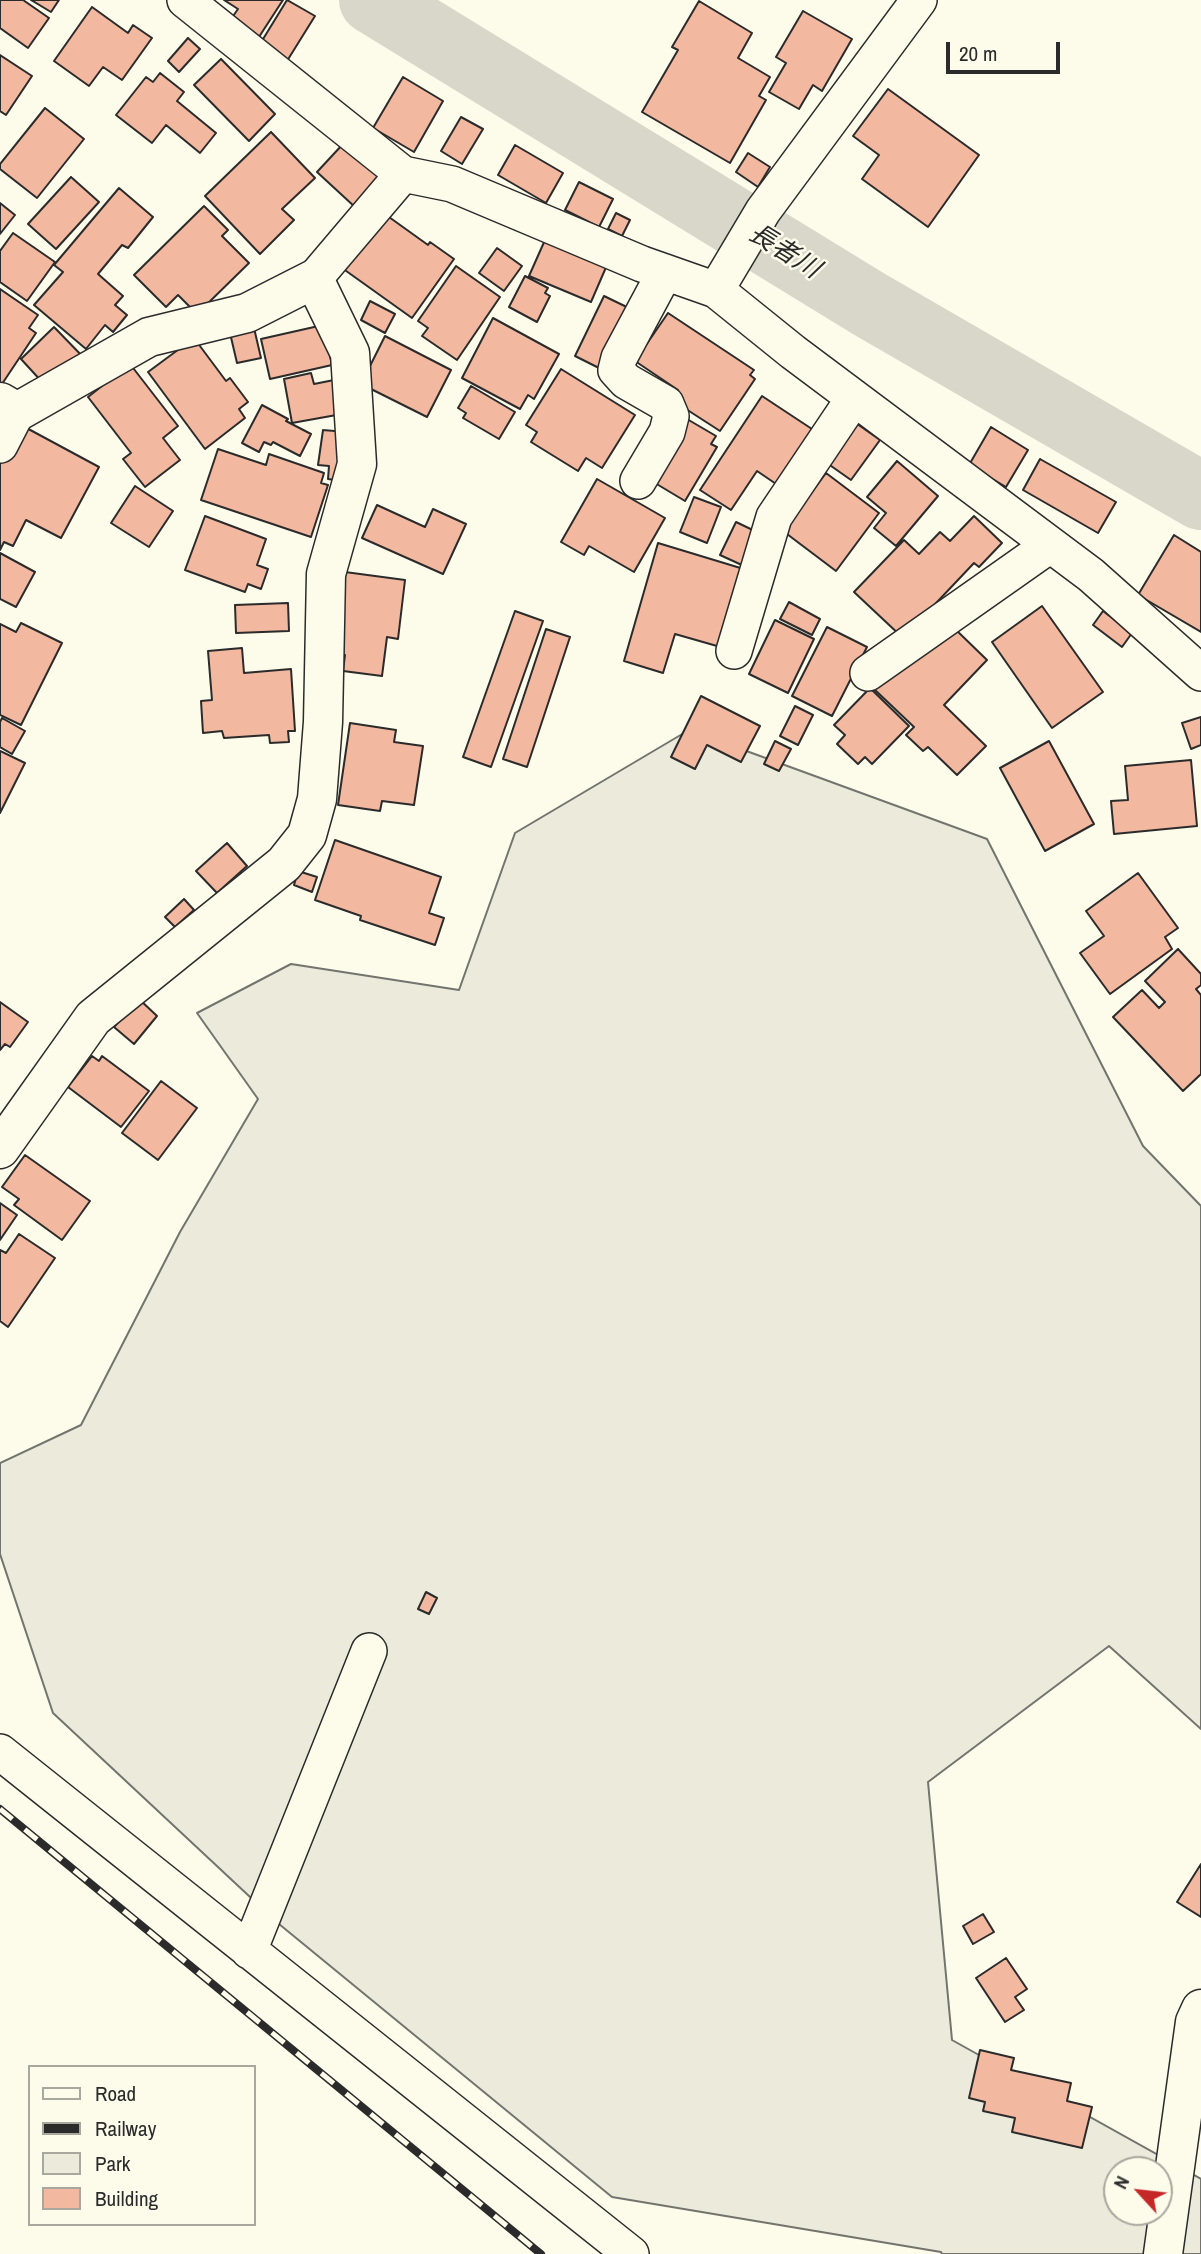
<!DOCTYPE html>
<meta charset="utf-8">
<style>
body{margin:0}
#map{position:relative;width:1201px;height:2254px;overflow:hidden;background:#fdfbea;font-family:"Archivo Narrow",sans-serif}
canvas{display:block}
.legend{position:absolute;left:28px;top:2065px;width:228px;height:161px;box-sizing:border-box;background:#fdfbea;border:2px solid #a9a89e;margin:0;padding:9px 12px;list-style:none;font-size:21px;color:#2b2b2b}
.legend li{display:flex;align-items:center;gap:14px;height:35px}
.legend b{width:35px;border:2px solid #a9a89e}
.north{position:absolute;left:1103px;top:2156px;width:70px;height:70px;box-sizing:border-box;background:#fdfbea;border:2px solid #a9a89e;border-radius:50%;rotate:297deg;font-size:19px;font-weight:700;line-height:28px;text-align:center;color:#2b2b2b}
.north::after{content:'';display:block;margin:auto;width:24px;height:32px;background:#c62828;clip-path:polygon(50% 0,100% 100%,50% 72%,0 100%)}
.scale{position:absolute;left:946px;top:42px;width:114px;height:32px;box-sizing:border-box;border:4px solid #2b2b2b;border-top:0;padding-left:9px;font-size:21px;line-height:24px;white-space:nowrap;color:#2b2b2b;-webkit-text-stroke:5px #fdfbea;paint-order:stroke}
</style>
<div id="map">
<canvas width="1201" height="2254"></canvas>
<ul class="legend">
<li><b style="height:9px;background:#fdfbea"></b>Road</li>
<li><b style="height:9px;background:#2b2b2b"></b>Railway</li>
<li><b style="height:19px;background:#ecebdb"></b>Park</li>
<li><b style="height:19px;background:#f2b8a0"></b>Building</li>
</ul>
<div class="north">N</div>
<div class="scale">20 m</div>
</div>
<script>
const ctx = document.querySelector('canvas').getContext('2d');
ctx.lineJoin = 'round';
function paint(path, color) {
  ctx.fillStyle = color;
  ctx.fill(path, 'evenodd');
}
function toPath(rows) {
  const path = new Path2D();
  for (const r of rows) {
    path.moveTo(r[0], r[1]);
    for (let i = 2; i < r.length; i += 2) path.lineTo(r[i], r[i + 1]);
  }
  return path;
}
function strokePath(path, color, width, dash) {
  ctx.strokeStyle = color;
  ctx.lineWidth = width;
  ctx.lineCap = dash ? 'butt' : 'round';
  ctx.setLineDash(dash || []);
  ctx.stroke(path);
}
function drawText(font, color, halo, rows, align = 'center') {
  ctx.font = font + ' "Archivo Narrow","Noto Sans JP",sans-serif';
  ctx.lineWidth = 5;
  ctx.setLineDash([]);
  ctx.textBaseline = 'middle';
  ctx.strokeStyle = halo;
  ctx.fillStyle = color;
  for (const [text, x, y, turn = 0] of rows) {
    ctx.save();
    ctx.translate(x, y);
    ctx.rotate((+turn || 0) * Math.PI / 180);
    ctx.textAlign = isNaN(turn) ? turn : align;
    if (halo) ctx.strokeText(text, 0, 0);
    ctx.fillText(text, 0, 0);
    ctx.restore();
  }
}
const green = toPath([
 [689,730,987,839,1143,1146,1201,1206,1201,1729,1109,1646,928,1782,952,2040,1201,2179,1201,2254,942,2254,941,2252,612,2197,279,1924,53,1713,0,1554,0,1463,81,1425,180,1232,258,1099,197,1013,291,964,459,990,515,833,689,730],
 [1117,2170,1159,2170,1159,2212,1117,2212,1117,2170]
]);
paint(green, '#ecebdb');
strokePath(green, '#74746e', 2);
strokePath(toPath([
 [373,0,869,304,1201,496]
]), '#d8d7c9', 68);
const building = toPath([
 [0,0,23,0,49,18,28,48,0,28,0,0],
 [31,0,59,0,51,12,31,0],
 [224,0,283,0,257,40,229,22,238,9,224,0],
 [287,0,315,16,287,61,260,44,287,0],
 [699,1,752,33,738,58,770,77,759,96,766,100,730,163,642,112,678,50,672,47,699,1],
 [92,7,128,33,133,25,152,38,122,80,103,67,89,86,54,61,92,7],
 [803,11,852,39,822,91,813,85,799,109,769,92,786,63,776,57,803,11],
 [188,38,200,49,179,72,168,61,188,38],
 [0,55,32,76,6,115,0,111,0,55],
 [221,59,275,114,249,141,194,85,221,59],
 [160,73,184,92,177,101,216,133,200,153,166,125,152,143,116,115,146,77,153,82,160,73],
 [403,77,443,101,414,152,373,128,403,77],
 [888,89,979,155,928,227,862,179,879,155,853,136,888,89],
 [45,108,84,139,37,198,0,169,0,164,45,108],
 [461,117,483,129,462,164,441,151,461,117],
 [271,132,315,178,282,209,294,220,260,254,205,196,271,132],
 [343,144,382,180,356,208,317,172,343,144],
 [515,145,563,173,546,203,498,175,515,145],
 [748,153,770,167,758,187,736,172,748,153],
 [71,177,99,202,56,249,28,224,71,177],
 [579,182,613,199,599,227,565,210,579,182],
 [119,188,153,217,128,248,122,245,98,274,123,296,115,305,127,315,113,332,105,325,86,349,34,305,63,272,54,265,119,188],
 [0,203,15,215,0,234,0,203],
 [204,206,228,230,222,236,249,263,197,314,178,295,166,307,134,275,204,206],
 [382,212,428,245,430,242,454,259,412,318,342,268,382,212],
 [616,213,630,220,622,236,608,229,616,213],
 [13,233,55,262,27,301,0,282,0,251,13,233],
 [545,240,607,265,591,302,529,276,545,240],
 [497,248,522,266,504,291,479,273,497,248],
 [456,266,500,297,457,360,422,336,428,328,418,321,456,266],
 [525,276,548,288,545,293,550,296,537,322,509,307,525,276],
 [0,289,38,315,29,328,36,333,2,384,0,383,0,289],
 [604,296,635,311,605,371,575,356,604,296],
 [370,301,395,314,385,333,361,320,370,301],
 [668,313,754,370,750,375,755,379,720,431,672,400,678,390,635,361,668,313],
 [493,318,559,354,534,399,528,395,520,409,462,378,493,318],
 [323,325,332,365,270,379,261,339,323,325],
 [54,327,86,360,43,383,21,359,54,327],
 [254,328,261,358,237,363,230,333,254,328],
 [385,336,451,370,427,417,361,384,385,336],
 [194,338,226,381,230,378,248,402,239,409,245,418,205,449,148,372,194,338],
 [130,364,178,426,163,438,180,460,145,487,123,459,131,453,88,397,130,364],
 [561,369,635,415,602,468,586,458,578,471,531,442,537,432,526,425,561,369],
 [311,373,314,384,334,380,342,414,292,423,284,379,311,373],
 [471,386,515,412,499,439,463,418,466,413,458,408,471,386],
 [762,396,818,433,782,488,757,471,731,510,700,490,762,396],
 [262,405,288,419,286,421,311,434,300,456,273,442,271,445,264,442,259,452,242,443,262,405],
 [687,419,716,436,711,444,717,447,685,501,650,480,687,419],
 [853,421,880,440,851,480,824,461,853,421],
 [21,425,99,467,61,538,26,520,13,546,4,542,0,550,0,464,21,425],
 [991,427,1028,450,1006,487,969,465,991,427],
 [323,430,346,432,342,481,328,479,329,466,318,465,323,430],
 [218,449,266,465,269,454,324,473,321,483,328,485,311,537,201,500,218,449],
 [1040,459,1116,502,1098,533,1023,490,1040,459],
 [897,461,938,496,896,546,874,528,886,513,867,497,897,461],
 [826,473,879,513,836,571,783,531,826,473],
 [597,479,665,518,634,572,589,546,584,555,561,542,597,479],
 [135,486,173,511,149,547,111,523,135,486],
 [694,497,721,507,707,543,680,532,694,497],
 [377,505,425,527,433,509,466,524,443,574,362,538,377,505],
 [205,516,266,539,257,565,268,569,261,589,248,584,245,592,185,570,205,516],
 [974,516,1002,543,979,567,974,563,903,638,854,592,904,540,919,554,940,532,950,541,974,516],
 [736,522,759,533,744,566,720,555,736,522],
 [1174,535,1201,552,1201,632,1138,595,1174,535],
 [658,543,747,570,724,648,675,634,663,673,624,661,658,543],
 [0,553,35,572,16,607,0,599,0,553],
 [345,572,405,580,398,639,387,637,382,676,343,671,345,655,334,654,345,572],
 [789,602,820,619,812,635,780,619,789,602],
 [288,603,289,631,236,633,235,605,288,603],
 [1042,606,1103,692,1052,728,992,642,1042,606],
 [515,611,543,621,491,767,463,757,515,611],
 [1103,611,1132,633,1122,647,1093,625,1103,611],
 [775,620,814,639,788,693,749,674,775,620],
 [21,623,62,643,21,725,0,715,0,624,16,632,21,623],
 [827,627,867,647,832,716,792,696,827,627],
 [953,627,987,660,944,705,986,746,957,775,928,747,923,751,906,735,914,727,874,689,953,627],
 [546,629,570,637,527,767,503,759,546,629],
 [242,648,244,673,291,669,295,731,288,731,289,742,270,743,269,735,224,738,222,731,203,733,201,701,212,700,208,651,242,648],
 [870,688,909,726,872,764,865,757,858,764,837,744,845,735,834,725,870,688],
 [701,696,760,726,741,762,707,745,695,769,671,757,701,696],
 [795,706,813,715,798,745,780,736,795,706],
 [1201,717,1201,745,1191,749,1182,723,1201,717],
 [2,718,25,731,12,754,0,747,0,722,2,718],
 [350,723,396,730,394,742,423,746,414,805,382,801,380,811,338,805,350,723],
 [775,741,791,749,779,771,764,764,775,741],
 [1049,741,1094,824,1045,851,1000,768,1049,741],
 [0,751,25,763,0,813,0,751],
 [1191,760,1197,826,1114,834,1111,801,1128,800,1125,766,1191,760],
 [335,840,441,877,429,913,444,918,435,945,360,920,361,916,315,900,335,840],
 [227,843,247,866,217,893,196,871,227,843],
 [298,871,317,877,312,892,294,885,298,871],
 [1138,873,1178,928,1165,937,1172,949,1110,994,1080,953,1104,936,1086,911,1138,873],
 [184,899,194,910,175,927,165,917,184,899],
 [1178,949,1201,974,1201,985,1196,989,1201,995,1201,1074,1183,1091,1113,1017,1142,990,1159,1008,1165,1002,1145,981,1178,949],
 [139,999,157,1016,134,1044,114,1027,139,999],
 [0,1002,28,1022,10,1047,5,1044,0,1050,0,1002],
 [92,1056,99,1061,102,1056,149,1091,121,1127,68,1087,92,1056],
 [161,1081,197,1108,158,1160,122,1133,161,1081],
 [25,1155,90,1201,62,1240,14,1205,19,1199,2,1187,25,1155],
 [0,1203,17,1215,0,1240,0,1203],
 [19,1234,55,1258,8,1327,0,1321,0,1250,6,1253,19,1234],
 [426,1592,437,1598,429,1614,418,1609,426,1592],
 [1201,1864,1201,1917,1177,1902,1201,1864],
 [983,1914,994,1932,973,1944,963,1926,983,1914],
 [1006,1958,1027,1989,1015,1997,1024,2010,1005,2022,976,1978,1006,1958],
 [980,2050,1014,2058,1011,2070,1071,2083,1067,2101,1092,2107,1082,2148,1012,2132,1015,2118,983,2111,985,2102,969,2098,980,2050]
]);
paint(building, '#f2b8a0');
strokePath(building, '#2b2b2b', 2);
const street = toPath([
 [185,0,403,174,452,184,642,264,716,290,793,352,1091,575,1201,673],
 [314,279,403,174],
 [716,290,763,211,919,0],
 [0,445,17,412],
 [638,481,667,432,671,416,666,404,626,381,616,370,619,358,665,272],
 [734,651,774,517,854,398],
 [868,673,1050,545],
 [0,1752,631,2254],
 [249,1951,369,1651]
]);
const secondary = toPath([
 [0,402,17,412,149,337,247,313,314,279,350,353,357,464,326,574,323,722,317,799,307,835,284,864,93,1018,0,1149],
 [1163,2254,1195,2022,1201,2009]
]);
strokePath(street, '#2b2b2b', 38);
strokePath(secondary, '#2b2b2b', 41);
strokePath(street, '#fdfbea', 35);
strokePath(secondary, '#fdfbea', 38);
const rail = toPath([
 [0,1809,541,2254]
]);
strokePath(rail, '#2b2b2b', 8);
strokePath(rail, '#fdfbea', 5, [16]);
drawText('italic 26px', '#2b2b2b', '#fdfbea', [
 ["長者川",784,252,32]
]);
</script>
